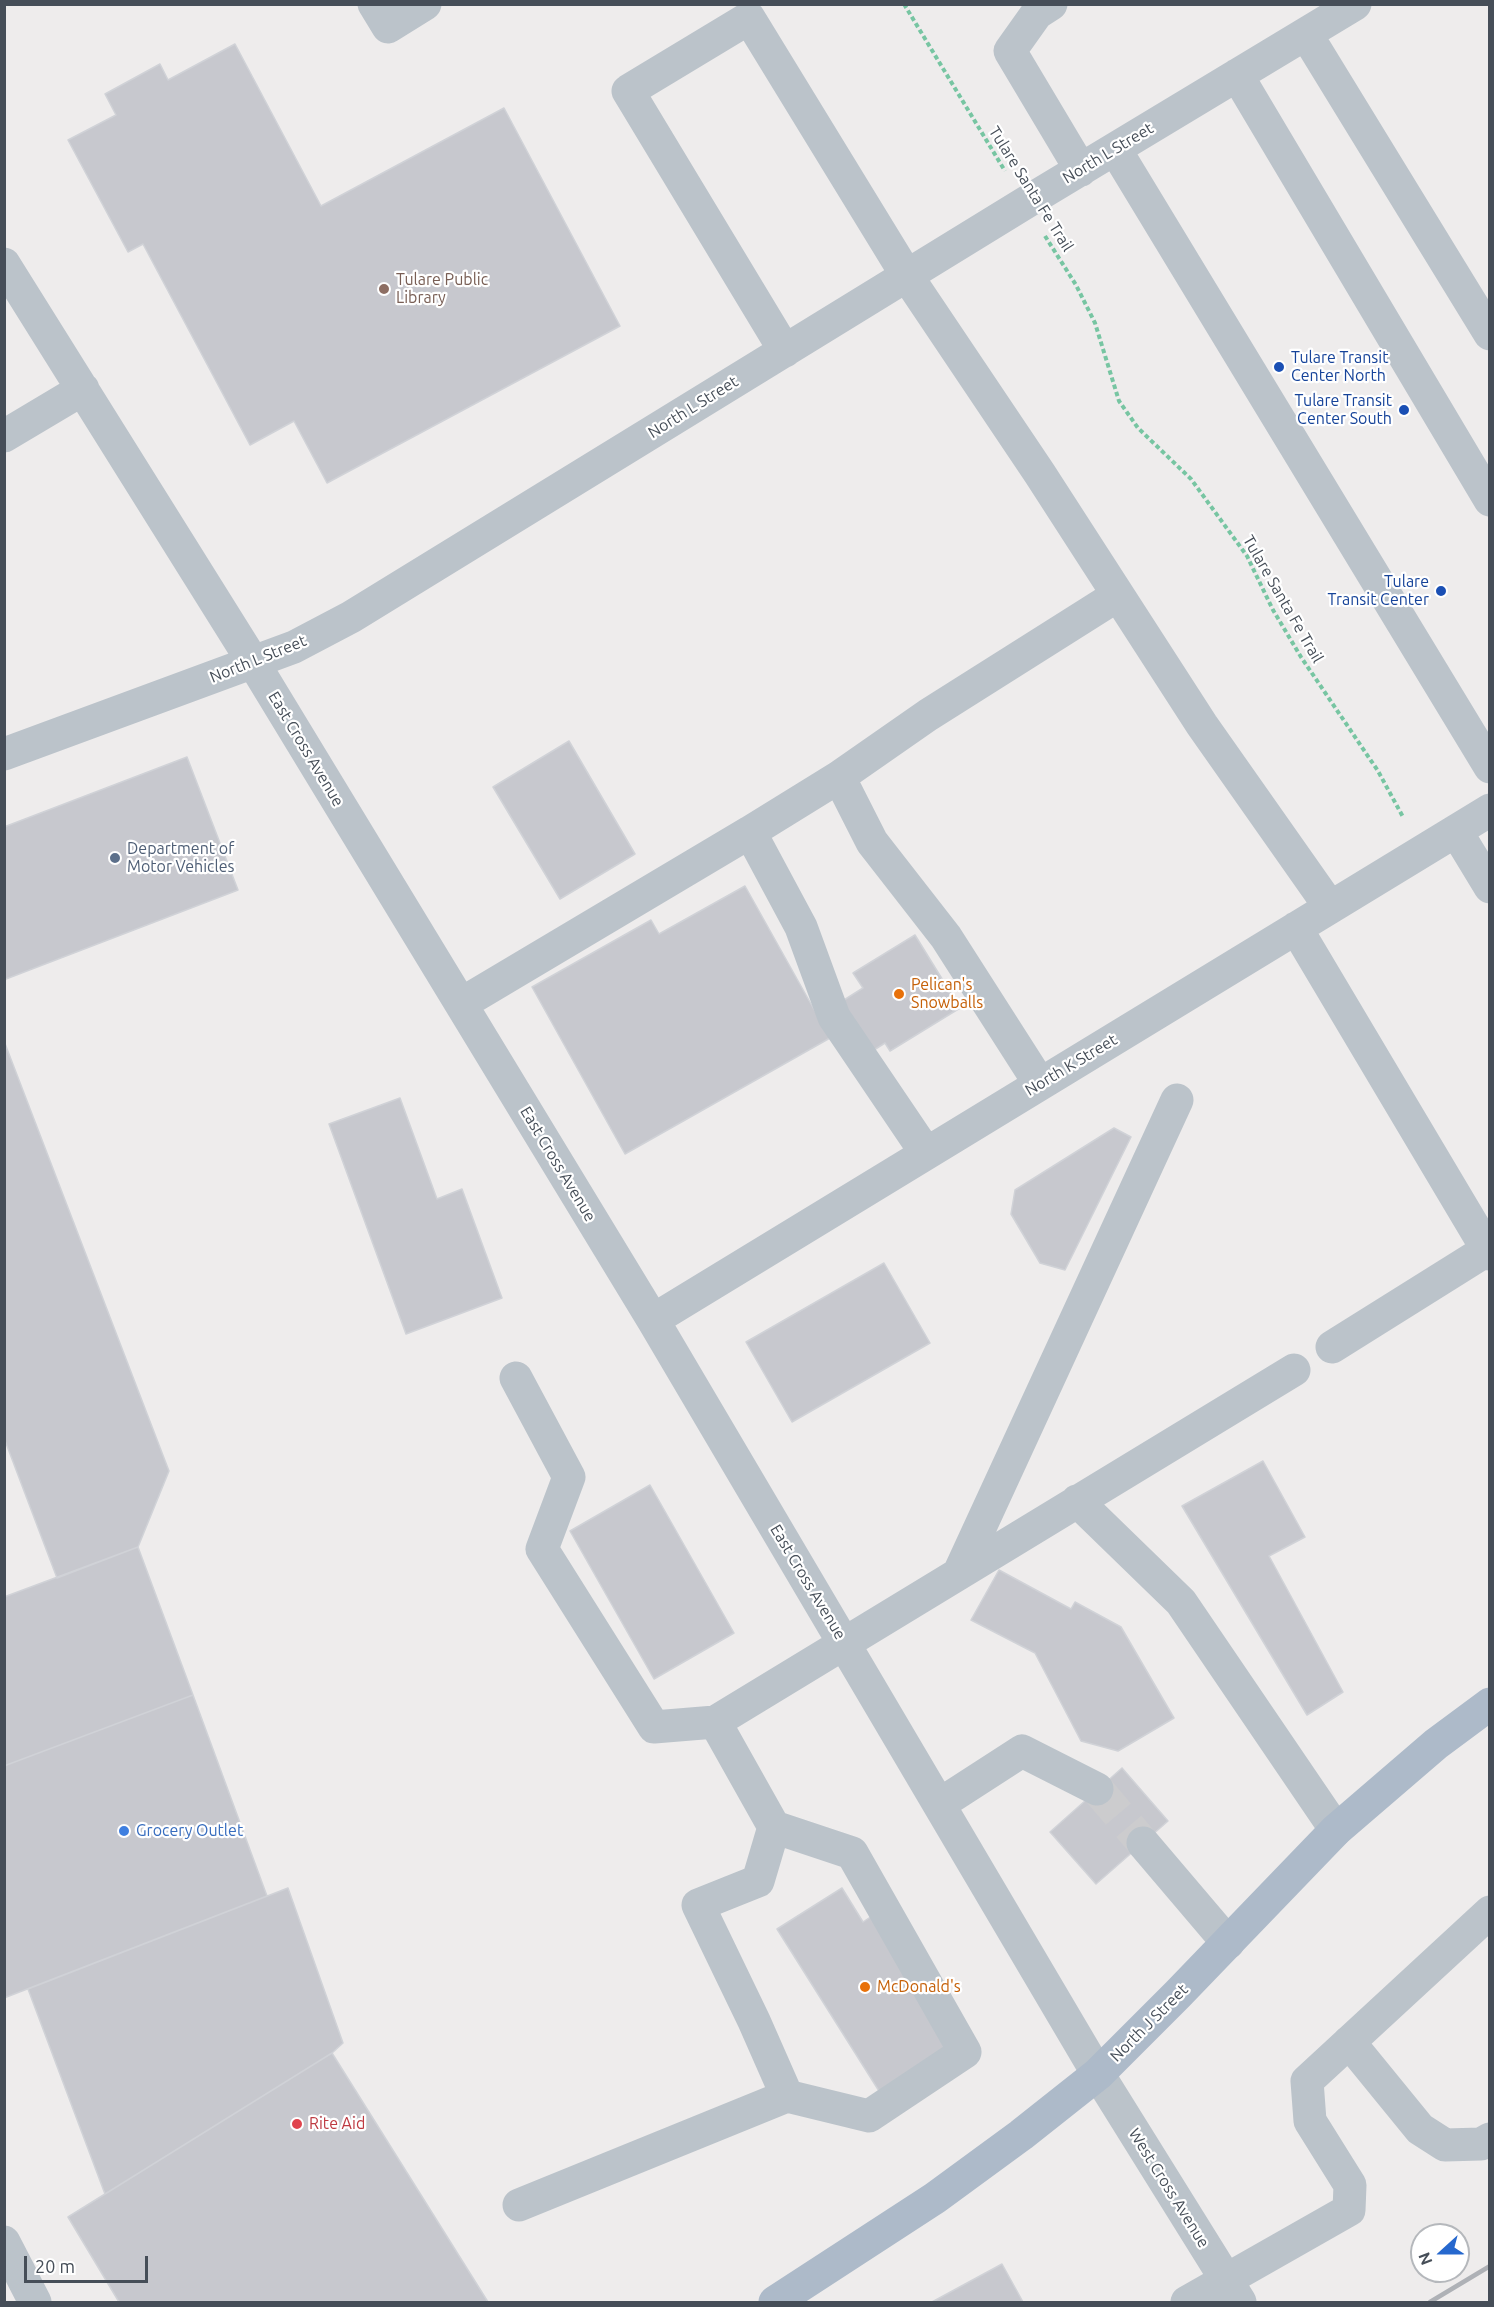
<!DOCTYPE html>
<style>
body{margin:0}
#map{position:relative;width:1494px;height:2307px;overflow:hidden;background:#eeecec;font-family:Ubuntu,sans-serif}
canvas{display:block}
.frame{position:absolute;inset:0;border:6px solid #464e58;pointer-events:none}
.north{position:absolute;left:1410px;top:2223px;width:60px;height:60px;box-sizing:border-box;background:#fff;border:2px solid #b5b8bc;border-radius:50%;rotate:249deg;font-size:16px;font-weight:700;line-height:24px;text-align:center;color:#464e58}
.north::after{content:'';display:block;margin:auto;width:21px;height:27px;background:#2668ce;clip-path:polygon(50% 0,100% 100%,50% 72%,0 100%)}
.scale{position:absolute;left:24px;top:2256px;width:124px;height:27px;box-sizing:border-box;border:3px solid #464e58;border-top:0;padding-left:8px;font-size:18px;line-height:21px;white-space:nowrap;color:#464e58;-webkit-text-stroke:4px #fff;paint-order:stroke}
</style>
<div id="map">
<canvas width="1494" height="2307"></canvas>
<div class="frame"></div>
<div class="north">N</div>
<div class="scale">20 m</div>
</div>
<script>
const ctx = document.querySelector('canvas').getContext('2d');
ctx.lineJoin = 'round';
function paint(path, color) {
  ctx.fillStyle = color;
  ctx.fill(path, 'evenodd');
}
function toPath(rows) {
  const path = new Path2D();
  for (const r of rows) {
    path.moveTo(r[0], r[1]);
    for (let i = 2; i < r.length; i += 2) path.lineTo(r[i], r[i + 1]);
  }
  return path;
}
function strokePath(path, color, width, dash) {
  ctx.strokeStyle = color;
  ctx.lineWidth = width;
  ctx.lineCap = dash ? 'butt' : 'round';
  ctx.setLineDash(dash || []);
  ctx.stroke(path);
}
function drawText(font, color, halo, rows, align = 'center') {
  ctx.font = font + ' Ubuntu,sans-serif';
  ctx.lineWidth = 4.5;
  ctx.setLineDash([]);
  ctx.textBaseline = 'middle';
  ctx.strokeStyle = halo;
  ctx.fillStyle = color;
  for (const [text, x, y, turn = 0] of rows) {
    ctx.save();
    ctx.translate(x, y);
    ctx.rotate((+turn || 0) * Math.PI / 180);
    ctx.textAlign = isNaN(turn) ? turn : align;
    if (halo) ctx.strokeText(text, 0, 0);
    ctx.fillText(text, 0, 0);
    ctx.restore();
  }
}
const building = toPath([
 [235,44,321,206,504,108,620,326,327,483,294,421,250,445,143,244,128,252,68,140,116,115,105,94,160,64,168,80,235,44],
 [569,741,635,854,560,899,493,787,569,741],
 [187,757,238,890,6,979,4,982,4,827,187,757],
 [745,886,830,1038,625,1154,532,987,651,920,659,934,745,886],
 [915,935,960,1008,890,1051,885,1043,866,1055,836,1005,863,988,853,973,915,935],
 [4,1041,169,1471,138,1547,57,1578,4,1438,4,1041],
 [400,1098,437,1199,462,1189,502,1298,406,1334,329,1124,400,1098],
 [1114,1128,1131,1137,1065,1270,1040,1263,1011,1214,1015,1190,1114,1128],
 [884,1263,930,1343,792,1422,746,1342,884,1263],
 [1263,1461,1305,1537,1269,1556,1343,1692,1307,1715,1182,1506,1263,1461],
 [650,1485,734,1633,654,1679,570,1531,650,1485],
 [138,1547,193,1695,4,1766,4,1597,138,1547],
 [999,1570,1071,1609,1075,1602,1121,1627,1174,1718,1118,1751,1081,1741,1035,1653,971,1620,999,1570],
 [193,1695,267,1896,4,1998,4,1766,193,1695],
 [1122,1768,1168,1821,1096,1884,1050,1832,1122,1768],
 [288,1888,343,2043,332,2053,105,2194,28,1989,288,1888],
 [842,1888,863,1922,872,1916,953,2045,879,2091,777,1929,842,1888],
 [332,2053,488,2302,119,2302,68,2217,332,2053],
 [1002,2264,1023,2302,932,2302,1002,2264]
]);
paint(building, '#c7c8ce');
strokePath(building, '#d0d2d7', 1.5);
strokePath(toPath([
 [1097,1789,1143,1843]
]), '#ccccce', 33, [33, 16]);
strokePath(toPath([
 [904,4,1005,171],
 [1045,236,1076,285,1095,323,1119,401,1138,428,1191,479,1247,556,1273,610,1301,657,1378,771,1403,817]
]), '#77c5a2', 4, [4.5, 3]);
strokePath(toPath([
 [374,4,388,27,425,4],
 [1051,4,1037,13,1010,51,1081,170],
 [1306,34,1490,334],
 [1237,75,1490,500],
 [1115,149,1490,767],
 [4,264,253,662,653,1320,1098,2074,1240,2302],
 [785,351,628,91,749,18,907,276,1040,474,1202,725,1330,907],
 [4,436,83,389],
 [4,754,294,647,351,617,1025,203,1355,4],
 [839,777,750,832,801,927,834,1017,926,1153],
 [1456,831,1490,887],
 [1296,928,1490,1254],
 [461,1004,750,832],
 [1040,1084,946,937,872,842,839,777,928,715,1118,595],
 [653,1320,1490,810],
 [1332,1347,1487,1250],
 [516,1378,569,1477,542,1549,654,1727,715,1722,1294,1370],
 [1077,1501,1181,1602,1336,1830],
 [959,1573,1177,1100],
 [940,1804,1022,1751,1097,1789],
 [774,1827,852,1853,965,2052,869,2116,787,2096],
 [1143,1843,1228,1943],
 [1349,2042,1420,2129,1445,2145,1481,2144,1490,2139],
 [519,2205,787,2096,754,2021,698,1905,758,1881,774,1827,715,1722],
 [4,2242,35,2302],
 [1187,2302,1349,2210,1350,2185,1310,2121,1307,2081,1490,1912]
]), '#bbc3ca', 33);
strokePath(toPath([
 [775,2302,935,2198,1021,2135,1098,2074,1178,1994,1336,1830,1436,1744,1490,1704]
]), '#adbac9', 33);
strokePath(toPath([
 [1430,2302,1490,2266]
]), '#aeb1b6', 4.5);
for (const [x, y, r, color] of [
 [384,289,6,"#8d6e63"],
 [1279,367,6,"#1a4fb4"],
 [1404,410,6,"#1a4fb4"],
 [1441,591,6,"#1a4fb4"],
 [115,858,6,"#5c6f8a"],
 [899,994,6,"#e8710a"],
 [124,1831,6,"#3f7fe0"],
 [865,1987,6,"#e8710a"],
 [297,2124,6,"#e0444e"]
]) {
  const dot = new Path2D();
  dot.arc(x, y, r, 0, 2 * Math.PI);
  ctx.fillStyle = color;
  ctx.fill(dot);
  strokePath(dot, '#fff', 2);
}
drawText('16px', '#464e58', '#fff', [
 ["North L Street",1108,153,-31],
 ["Tulare Santa Fe Trail",1031,189,58],
 ["North L Street",693,407,-32],
 ["Tulare Santa Fe Trail",1283,599,60],
 ["North L Street",258,659,-22],
 ["East Cross Avenue",306,749,59],
 ["North K Street",1071,1065,-31],
 ["East Cross Avenue",558,1164,59],
 ["East Cross Avenue",808,1582,59],
 ["North J Street",1149,2023,-45],
 ["West Cross Avenue",1169,2188,58]
]);
drawText('16px', '#785e54', '#fff', [
 ["Tulare Public",396,280],
 ["Library",396,298]
], 'left');
drawText('16px', '#164399', '#fff', [
 ["Tulare Transit",1291,358,"left"],
 ["Center North",1291,376,"left"],
 ["Tulare Transit",1392,401],
 ["Center South",1392,419],
 ["Tulare",1429,582],
 ["Transit Center",1429,600]
], 'right');
drawText('16px', '#4e5e75', '#fff', [
 ["Department of",127,849],
 ["Motor Vehicles",127,867]
], 'left');
drawText('16px', '#c56008', '#fff', [
 ["Pelican's",911,985],
 ["Snowballs",911,1003],
 ["McDonald's",877,1987]
], 'left');
drawText('16px', '#366cbe', '#fff', [
 ["Grocery Outlet",136,1831]
], 'left');
drawText('16px', '#be3a42', '#fff', [
 ["Rite Aid",309,2124]
], 'left');
</script>
